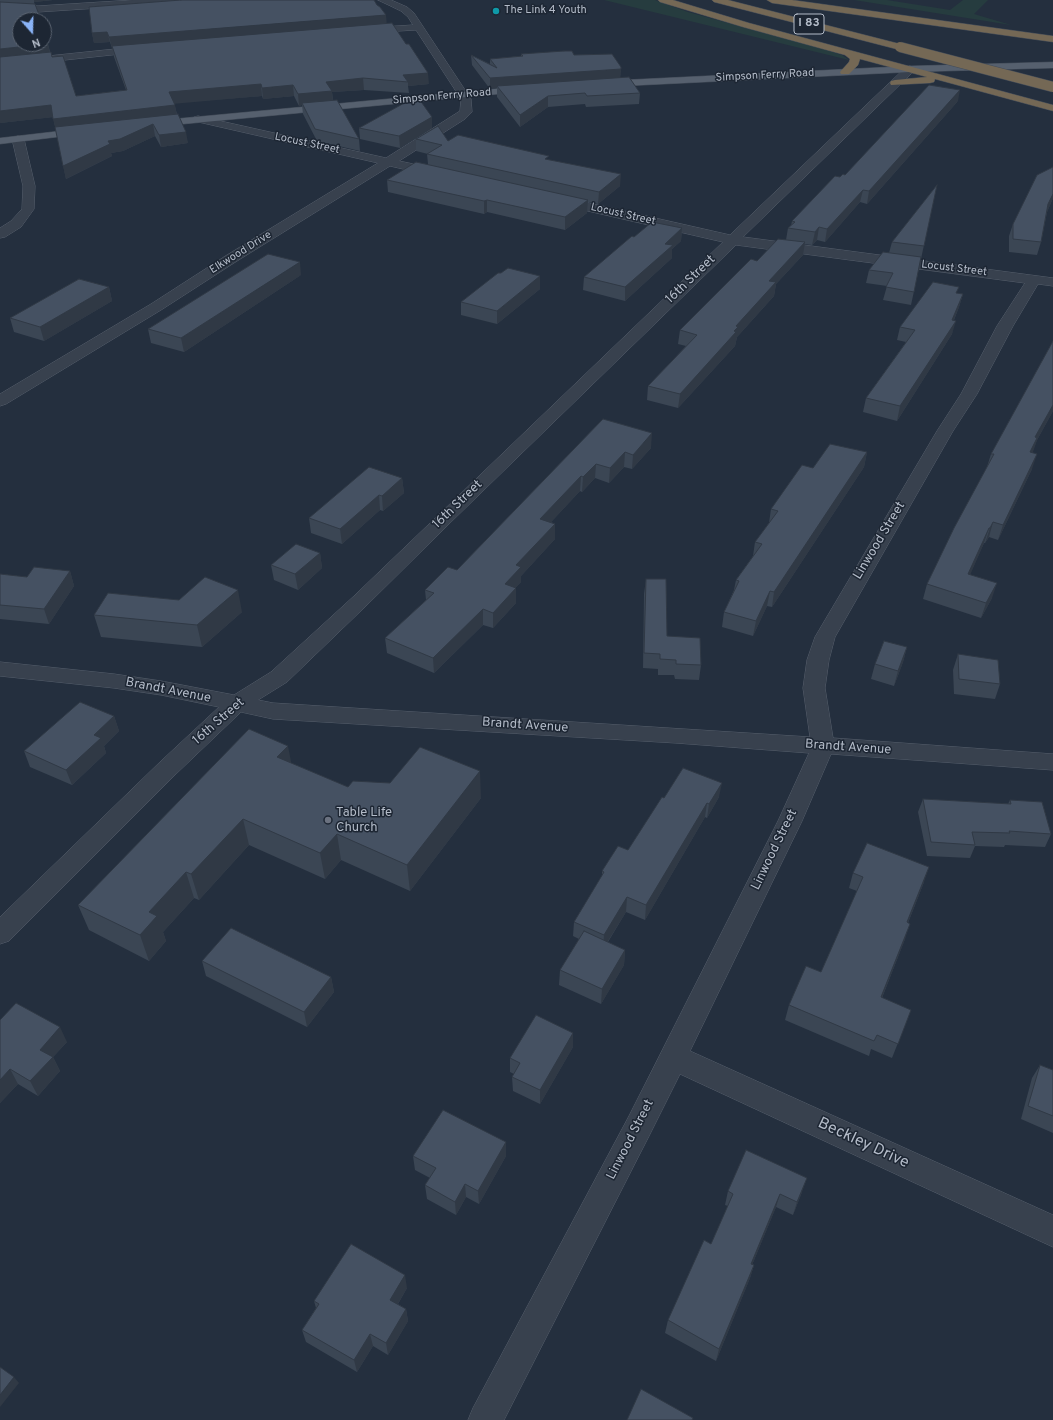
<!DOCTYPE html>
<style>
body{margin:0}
#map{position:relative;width:1053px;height:1420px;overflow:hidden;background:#242f3e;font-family:Overpass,sans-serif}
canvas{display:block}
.north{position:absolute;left:12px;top:12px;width:40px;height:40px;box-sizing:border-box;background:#1d2633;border:1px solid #59626f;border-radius:50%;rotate:160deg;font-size:11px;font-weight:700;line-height:16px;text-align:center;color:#b4bcc9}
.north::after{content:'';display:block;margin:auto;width:14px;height:18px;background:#8ab4f8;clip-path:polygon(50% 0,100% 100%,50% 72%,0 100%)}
</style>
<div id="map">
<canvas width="1053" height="1420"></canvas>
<div class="north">N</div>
</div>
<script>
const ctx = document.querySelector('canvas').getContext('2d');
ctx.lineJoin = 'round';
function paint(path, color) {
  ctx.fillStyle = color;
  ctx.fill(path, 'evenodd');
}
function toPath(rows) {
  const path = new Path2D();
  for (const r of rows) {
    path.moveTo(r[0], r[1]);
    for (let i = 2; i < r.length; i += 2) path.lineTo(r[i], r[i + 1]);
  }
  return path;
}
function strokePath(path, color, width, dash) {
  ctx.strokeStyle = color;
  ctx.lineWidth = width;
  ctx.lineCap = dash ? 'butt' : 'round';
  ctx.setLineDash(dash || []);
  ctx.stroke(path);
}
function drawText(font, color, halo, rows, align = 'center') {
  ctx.font = font + ' Overpass,sans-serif';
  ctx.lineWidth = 3;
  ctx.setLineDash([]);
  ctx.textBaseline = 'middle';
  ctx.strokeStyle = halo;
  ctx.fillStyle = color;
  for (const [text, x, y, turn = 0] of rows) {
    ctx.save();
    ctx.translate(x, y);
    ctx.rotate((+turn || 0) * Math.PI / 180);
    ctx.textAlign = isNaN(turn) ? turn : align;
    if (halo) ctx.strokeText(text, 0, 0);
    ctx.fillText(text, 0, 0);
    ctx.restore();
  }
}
paint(toPath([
 [604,0,655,0,688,12,823,49,842,55,849,60],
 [854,0,887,0,950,10,963,0,988,0,974,14,1011,25]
]), '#263c3f');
const minor = toPath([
 [133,0,180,0,175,3,38,12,0,10,0,4,38,6,133,0],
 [378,0,391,0,407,7,414,13,471,99,472,112,465,119,399,161,442,170,444,173,442,176,438,177,390,166,237,261,161,310,6,404,0,406,0,394,151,304,227,255,378,163,194,121,192,119,194,117,198,116,386,158,460,111,461,99,416,30,363,33,361,31,366,28,413,25,408,17,401,11,378,0],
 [144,46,148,47,149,49,148,51,0,67,0,61,144,46],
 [910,66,915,69,914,71,743,237,1053,278,1053,286,1038,284,1013,326,977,394,953,431,835,637,829,660,825,688,833,738,1053,754,1053,770,831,754,802,821,690,1051,1053,1215,1053,1247,680,1074,649,1136,504,1420,468,1420,473,1408,629,1116,778,821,809,753,676,743,273,719,241,712,176,774,9,941,0,944,0,917,160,762,219,707,161,695,114,688,0,676,0,662,114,674,161,681,234,695,271,672,354,596,723,242,553,203,552,200,553,197,558,196,730,235,906,67,910,66],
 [736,245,1025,283,997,326,961,394,937,431,815,637,807,660,803,688,810,737,273,703,258,700,287,682,368,604,450,523,736,245],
 [18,136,22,137,24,139,35,186,34,209,21,227,5,237,0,238,0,228,11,221,22,209,23,186,12,139,14,137,18,136]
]);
const major = toPath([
 [1053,62,1053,68,910,72,603,87,598,84,603,81,910,66,1053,62],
 [526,86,530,87,531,89,530,91,152,127,148,126,146,124,148,122,152,121,526,86],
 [86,128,90,129,92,131,90,133,0,144,0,138,86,128]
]);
const highway = toPath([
 [658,0,673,0,749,23,1053,105,1053,111,935,79,934,82,930,83,891,85,890,83,891,81,895,80,927,77,860,59,858,65,849,74,841,74,840,72,849,62,850,59,845,55,743,27,660,2,658,0],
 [712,0,728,0,904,45,905,47,900,50,714,2,712,0],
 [767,0,792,0,1053,36,1053,42,772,3,767,0]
]);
strokePath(minor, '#565f6c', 1);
strokePath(major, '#414a57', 1);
strokePath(highway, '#434c59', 1);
paint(minor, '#38414e');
paint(major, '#56606e');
paint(highway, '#746855');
const highwayBridge = toPath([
 [900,47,1053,87]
]);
strokePath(highwayBridge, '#434c59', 11, []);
strokePath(highwayBridge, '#746855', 10);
paint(toPath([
 [0,0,53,0,34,2,48,44,50,52,52,57,76,96,126,90,114,57,113,48,112,48,110,42,94,43,92,33,387,24,429,84,408,86,409,93,364,90,332,92,333,100,359,139,360,151,317,141,303,114,302,105,299,106,294,96,263,99,262,96,174,103,177,114,188,143,161,147,155,136,123,151,111,153,112,156,66,179,53,117,0,123],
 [521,54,574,55,621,67,620,78,640,93,639,104,586,107,585,104,548,107,520,127,497,97,497,88,490,89,472,65,471,55,490,64,490,59,521,56],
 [958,101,867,204,860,202,825,242,817,240,812,245,804,244,803,255,776,284,774,296,737,337,735,346,678,408,647,400,648,386,686,346,678,344,680,330,757,261,786,240,788,228,791,226,792,221,840,177,845,175],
 [432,117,432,128,400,148,360,139,359,128],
 [416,139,448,141,549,160,620,186,598,204,588,202,587,213,565,230,487,212,484,214,388,192,387,180,428,164,427,154,428,154,416,151],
 [937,185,911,305,883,300,887,286,866,283,869,270,889,253,892,242],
 [1053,198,1047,212,1041,242,1037,255,1009,252,1009,236,1013,224],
 [682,228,681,241,672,249,672,258,625,301,583,290,584,277,634,237],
 [501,273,540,276,540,289,497,324,461,315,461,302],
 [301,275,184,352,151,343,148,329],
 [109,287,112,301,44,341,14,332,10,318],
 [957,293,963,294,959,307,954,320,952,334,897,421,863,412,866,398,906,342,897,340,900,327],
 [1053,341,1053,411,1037,440,1032,453,1032,469,998,540,989,537,985,543,984,543,970,574,992,598,981,618,923,599,927,584,987,467,991,454],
 [603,419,651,448,632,469,624,467,609,483,595,478,582,492,580,491,551,522,555,524,555,539,521,576,521,582,515,588,516,603,493,628,483,625,434,673,387,653,385,638,426,600,425,590,457,570],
 [867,452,864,467,772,607,767,606,753,636,722,627,724,612,734,590,736,580,753,556,755,542,769,523,771,509,813,468],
 [402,478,404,493,383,511,380,510,342,544,311,533,309,518],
 [320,553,322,568,298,590,274,580,271,565],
 [70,571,74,586,49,624,0,619,0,574,27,577],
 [646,579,667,636,701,665,699,680,675,679,674,675,658,675,658,669,643,668,644,594],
 [179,600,242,612,202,647,101,637,94,615],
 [907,647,903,662,894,686,871,679,875,664],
 [958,654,1000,684,995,699,954,694,953,670],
 [114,716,119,731,104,746,106,753,72,785,30,767,24,751],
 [292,764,348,787,481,798,410,891,341,860,325,879,249,845,199,900,194,898,163,932,166,941,149,961,89,930,78,905],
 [719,797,707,818,705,817,645,920,626,912,608,942,625,950,624,965,601,1004,559,985,560,970,579,939,573,936,574,922,602,876,602,871,628,850,664,798],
 [923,799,1008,804,1010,800,1051,834,1045,847,1005,845,1004,847,975,846,970,858,927,856,918,812],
 [853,873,924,882,908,923,905,939,882,998,911,1010,892,1058,871,1049,869,1056,785,1020,789,1005,821,972,857,891,849,888],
 [202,961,331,977,334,992,307,1027,206,976],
 [0,1020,67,1042,53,1057,60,1071,38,1096,18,1084,0,1103],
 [573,1047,540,1104,513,1091,512,1077,514,1074,510,1072,510,1058],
 [1040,1065,1053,1070,1053,1133,1021,1119,1032,1078],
 [506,1142,506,1156,479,1204,466,1197,456,1215,427,1199,425,1185,430,1178,415,1170,413,1156],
 [728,1191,802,1192,793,1215,776,1207,752,1265,754,1265,750,1278,716,1361,665,1333,668,1320,711,1244,728,1206,725,1205],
 [407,1288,398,1304,406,1309,408,1321,388,1355,373,1346,357,1372,306,1342,302,1330,316,1308,314,1301]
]), '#3b4654');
paint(toPath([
 [34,0,53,0,34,2],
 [386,15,387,26,112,48,109,37],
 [107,32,110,42,94,43,92,33],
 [48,44,50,54,0,59,0,49],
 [621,69,620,80,497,86,497,88,490,89,490,78],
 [428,73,429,84,408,86,408,82,403,75],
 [363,78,364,90,332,92,333,103,302,103,302,105,299,106,298,94,326,82],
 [261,84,262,96,172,104,169,92],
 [293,85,294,96,263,99,262,88],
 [960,90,958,101,867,204,869,191],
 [548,96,548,107,520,127,520,115],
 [51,105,54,117,0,123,0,111],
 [175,105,177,117,56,130,53,119],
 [432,117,432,128,400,148,399,136],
 [153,124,155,136,123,151,111,153,112,156,66,179,63,166,108,141],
 [186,132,188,143,161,147,159,135],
 [621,174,620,186,598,204,599,192],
 [863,190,860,202,825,242,827,229],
 [1053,194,1053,198,1045,217,1048,204],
 [487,200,487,212,484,214,484,201],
 [588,200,587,213,565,230,565,217],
 [819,227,817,240,812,245,815,232],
 [682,228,681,241,672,249,672,258,625,301,625,287,665,244],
 [805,242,803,255,776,284,774,296,737,337,735,346,678,408,680,394,734,331,736,326,769,281],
 [300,262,301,275,184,352,181,338],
 [540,276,540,289,497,324,497,311],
 [109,287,112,301,44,341,40,327],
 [963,294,959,307,950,329,956,321,952,334,897,421,900,406,952,320],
 [1053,405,1053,411,1037,440,1033,452,1025,467,1035,437],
 [652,433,651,448,632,469,633,455],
 [625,452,624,467,609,483,610,468],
 [867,452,864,467,772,607,774,592],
 [1037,454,1032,469,998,540,1003,525],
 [596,464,595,478,582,492,583,477],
 [581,476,580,491,540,534,540,519],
 [402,478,404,493,383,511,382,496],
 [379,495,380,510,342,544,340,529],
 [993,522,989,537,985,543,990,528],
 [555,524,555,539,521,576,521,582,505,599,505,584,516,565],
 [989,528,984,543,964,589,968,574],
 [320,553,322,568,298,590,295,574],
 [70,571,74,586,49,624,44,609],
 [997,583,992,598,981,618,986,603],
 [516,588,516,603,493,628,493,613],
 [238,590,242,612,202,647,197,625],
 [770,591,767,606,753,636,756,621],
 [483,609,483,625,434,673,433,658],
 [907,647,903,662,894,686,898,671],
 [114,716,119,731,104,746,106,753,72,785,66,770,94,735],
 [288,746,293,772,277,757],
 [480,771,481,798,410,891,407,865],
 [722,783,719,797,707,818,709,804],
 [707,803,705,817,645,920,646,905],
 [243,819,249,845,199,900,191,874],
 [337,834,341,860,325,879,320,853],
 [929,867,924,882,902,937,907,922],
 [186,872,194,898,163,932,166,941,149,961,140,935,149,912],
 [627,897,626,912,603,949,604,935],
 [910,924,905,939,876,1012,881,997],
 [625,950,624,965,601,1004,602,989],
 [331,977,334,992,307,1027,304,1012],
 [60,1027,67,1042,53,1057,60,1071,38,1096,30,1081,40,1050],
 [573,1033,573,1047,540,1104,540,1090],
 [10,1069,18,1084,0,1103,0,1080],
 [506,1142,506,1156,479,1204,478,1191],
 [807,1178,802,1192,793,1215,797,1202],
 [465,1184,466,1197,456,1215,455,1202],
 [780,1194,776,1207,747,1277,751,1264],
 [754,1265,750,1278,716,1361,719,1349],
 [405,1275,407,1288,393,1312,390,1300],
 [406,1309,408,1321,388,1355,386,1343],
 [370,1334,373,1346,357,1372,354,1360],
 [14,1377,19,1383,0,1407,0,1395]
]), '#303945');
const building = toPath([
 [181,0,374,0,377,5,380,7,386,15,109,37,107,32,92,33,89,7,181,0],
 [0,2,35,4,41,20,20,20,20,44,44,44,44,31,48,44,0,49,0,2],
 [392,23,406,44,409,44,428,73,403,75,408,82,363,78,326,82,332,91,298,94,293,85,262,88,261,84,169,92,175,105,53,119,51,105,0,111,0,57,51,52,52,57,63,56,76,96,127,90,112,46,392,23],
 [564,51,572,51,574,55,612,54,621,67,621,69,490,78,471,55,497,68,490,59,523,56,521,54,564,51],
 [629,77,640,93,587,96,585,93,548,96,520,115,497,86,629,77],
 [929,85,960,90,869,191,863,190,827,229,819,227,815,232,788,228,795,222,792,221,835,176,840,177,843,174,845,175,929,85],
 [417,96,432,117,399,136,359,128,417,96],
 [337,100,359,139,315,129,302,103,337,100],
 [178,114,186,132,159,135,153,124,120,139,108,141,110,144,63,166,55,127,178,114],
 [438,126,448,141,458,135,549,156,545,159,621,174,599,192,427,154,442,145,416,139,438,126],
 [416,162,588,200,565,217,487,200,484,201,387,180,416,162],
 [1053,167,1053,194,1048,204,1041,242,1013,239,1013,224,1037,175,1053,167],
 [937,185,924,246,892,242,937,185],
 [652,222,682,228,665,244,673,245,625,287,584,277,632,236,634,237,652,222],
 [778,239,805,242,769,281,776,282,736,326,738,327,734,331,736,332,680,394,648,386,697,335,680,330,751,259,757,261,778,239],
 [883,252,921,257,914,292,886,287,893,273,869,270,883,252],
 [268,254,300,262,181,338,148,329,268,254],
 [508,268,540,276,497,311,461,302,498,273,501,273,508,268],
 [79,279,109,287,40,327,10,318,79,279],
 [933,282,959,287,956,293,963,294,952,320,956,321,900,406,866,398,915,330,900,327,933,282],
 [1053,341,1053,405,1035,437,1037,438,1030,452,1037,454,1003,525,993,522,990,528,989,528,968,574,997,583,986,603,927,584,954,528,994,454,991,454,1053,341],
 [603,419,652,433,633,455,625,452,610,468,596,464,583,477,581,476,540,519,555,524,516,565,521,567,505,584,516,588,493,613,483,609,433,658,385,638,434,593,425,590,448,567,457,570,603,419],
 [830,444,867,452,774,592,770,591,756,621,724,612,739,581,736,580,762,544,755,542,778,511,771,509,802,465,813,468,830,444],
 [369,467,402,478,382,496,379,495,340,529,309,518,369,467],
 [296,544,320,553,295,574,271,565,296,544],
 [34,567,70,571,44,609,0,605,0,574,27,577,34,567],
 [205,577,238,590,197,625,94,615,108,593,179,600,205,577],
 [646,579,666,579,667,636,700,638,701,665,676,664,676,660,660,659,660,654,644,653,646,579],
 [884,641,907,647,898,671,875,664,884,641],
 [958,654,998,660,1000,684,959,679,958,654],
 [80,702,114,716,94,735,101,738,66,770,24,751,80,702],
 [249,729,288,746,277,757,348,787,353,781,390,783,420,747,480,771,407,865,337,834,320,853,243,819,191,874,186,872,149,912,157,916,140,935,78,905,249,729],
 [683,768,722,783,709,804,707,803,646,905,627,897,604,935,574,922,604,872,602,871,618,846,628,850,662,797,664,798,683,768],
 [923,799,1011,804,1010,800,1042,802,1051,834,1009,831,1010,833,972,832,975,845,931,842,923,799],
 [867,843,929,867,907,922,910,924,881,997,911,1010,898,1044,877,1035,874,1041,789,1005,806,966,821,972,863,877,853,873,867,843],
 [231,928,331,977,304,1012,202,961,231,928],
 [584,931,625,950,602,989,560,970,584,931],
 [16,1003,60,1027,40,1050,53,1057,30,1081,10,1069,0,1080,0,1020,16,1003],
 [536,1015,573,1033,540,1090,512,1077,520,1063,510,1058,536,1015],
 [1040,1065,1053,1070,1053,1116,1028,1106,1040,1065],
 [443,1110,506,1142,478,1191,465,1184,455,1202,425,1185,436,1168,413,1156,443,1110],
 [746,1150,807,1178,797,1202,780,1194,751,1264,754,1265,719,1349,668,1320,704,1240,711,1244,733,1194,728,1191,746,1150],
 [351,1244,405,1275,390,1300,406,1309,386,1343,370,1334,354,1360,302,1330,319,1304,314,1301,351,1244],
 [0,1367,14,1377,0,1395,0,1367],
 [641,1389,693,1418,692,1420,627,1420,641,1389]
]);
paint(building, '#455162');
strokePath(building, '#303945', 1);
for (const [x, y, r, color] of [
 [496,11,4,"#0f9aa8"],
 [328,820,4,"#6b7280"]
]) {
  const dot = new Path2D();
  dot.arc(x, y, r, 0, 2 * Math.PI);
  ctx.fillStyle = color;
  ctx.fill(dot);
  strokePath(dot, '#1d2633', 1.5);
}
drawText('11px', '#b4bcc9', '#1d2633', [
 ["The Link 4 Youth",504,11]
], 'left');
drawText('11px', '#b4bcc9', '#1d2633', [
 ["Simpson Ferry Road",765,76,-3],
 ["Simpson Ferry Road",442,97,-5],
 ["Locust Street",307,144,12],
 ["Locust Street",623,215,13],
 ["Elkwood Drive",241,253,-32],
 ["Locust Street",954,269,7]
]);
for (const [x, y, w] of [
 [809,24,30]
]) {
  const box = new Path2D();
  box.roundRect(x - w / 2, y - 10, w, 20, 3);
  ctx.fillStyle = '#1d2633';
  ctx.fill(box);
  strokePath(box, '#b4bcc9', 1);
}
drawText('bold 12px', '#b4bcc9', null, [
 ["I 83",809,24]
]);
drawText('13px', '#b4bcc9', '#1d2633', [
 ["16th Street",691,280,-44],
 ["16th Street",458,505,-44],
 ["Linwood Street",880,541,-59],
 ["Brandt Avenue",168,691,11],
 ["16th Street",219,722,-41],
 ["Brandt Avenue",525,726,4],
 ["Brandt Avenue",848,748,4],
 ["Linwood Street",775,850,-64],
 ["Linwood Street",631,1140,-63]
]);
drawText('13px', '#b4bcc9', '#1d2633', [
 ["Table Life",336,813],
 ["Church",336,828]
], 'left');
drawText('16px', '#b4bcc9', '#1d2633', [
 ["Beckley Drive",863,1144,25]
]);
</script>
